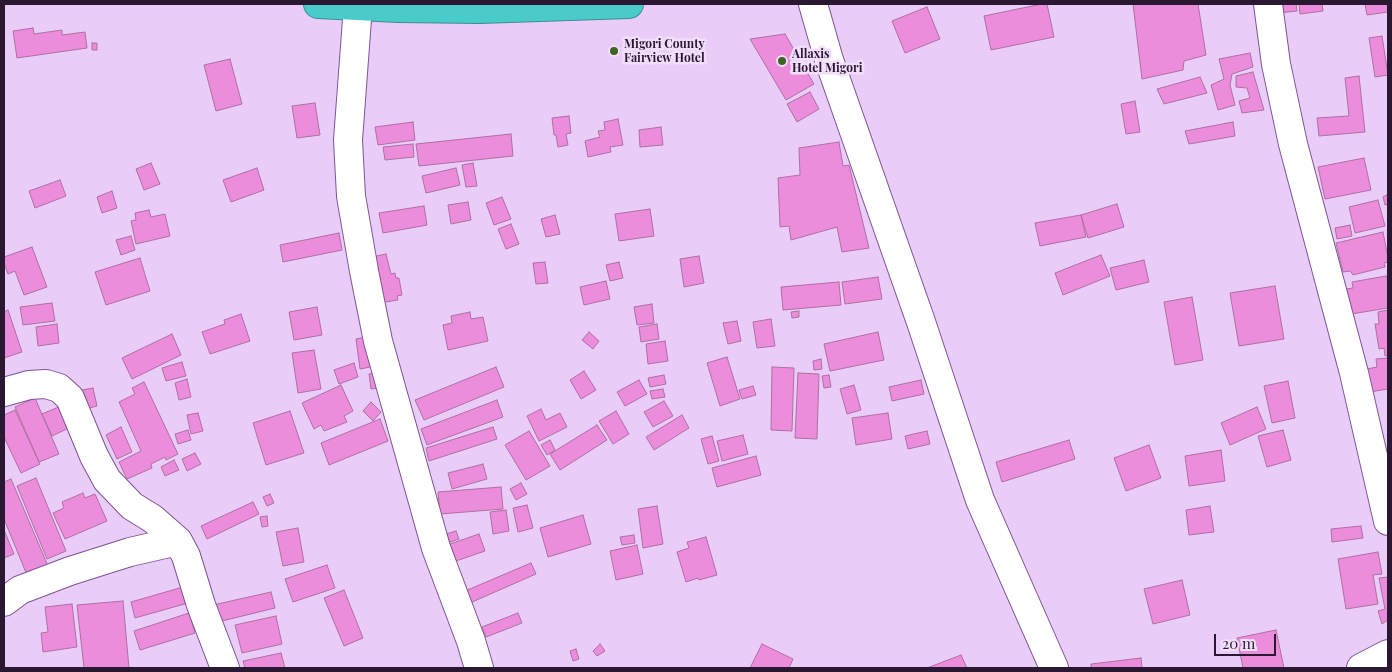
<!DOCTYPE html>
<style>
body{margin:0}
#map{position:relative;width:1392px;height:672px;overflow:hidden;background:#e9cdf8;font-family:"Playfair Display",serif}
canvas{display:block}
.frame{position:absolute;inset:0;border:5px solid #2a1833;pointer-events:none}
.scale{position:absolute;left:1214px;top:634px;width:62px;height:22px;box-sizing:border-box;border:2px solid #2a1833;border-top:0;padding-left:6px;font-size:15px;line-height:18px;white-space:nowrap;color:#2a1833;-webkit-text-stroke:4px #f1defb;paint-order:stroke}
</style>
<div id="map">
<canvas width="1392" height="672"></canvas>
<div class="frame"></div>
<div class="scale">20 m</div>
</div>
<script>
const ctx = document.querySelector('canvas').getContext('2d');
ctx.lineJoin = 'round';
function paint(path, color) {
  ctx.fillStyle = color;
  ctx.fill(path, 'evenodd');
}
function toPath(rows) {
  const path = new Path2D();
  for (const r of rows) {
    path.moveTo(r[0], r[1]);
    for (let i = 2; i < r.length; i += 2) path.lineTo(r[i], r[i + 1]);
  }
  return path;
}
function strokePath(path, color, width, dash) {
  ctx.strokeStyle = color;
  ctx.lineWidth = width;
  ctx.lineCap = dash ? 'butt' : 'round';
  ctx.setLineDash(dash || []);
  ctx.stroke(path);
}
function drawText(font, color, halo, rows, align = 'center') {
  ctx.font = font + ' "Playfair Display",serif';
  ctx.lineWidth = 5;
  ctx.setLineDash([]);
  ctx.textBaseline = 'middle';
  ctx.strokeStyle = halo;
  ctx.fillStyle = color;
  for (const [text, x, y, turn = 0] of rows) {
    ctx.save();
    ctx.translate(x, y);
    ctx.rotate((+turn || 0) * Math.PI / 180);
    ctx.textAlign = isNaN(turn) ? turn : align;
    if (halo) ctx.strokeText(text, 0, 0);
    ctx.fillText(text, 0, 0);
    ctx.restore();
  }
}
const building = toPath([
 [1042,4,1047,4,1054,37,991,50,984,16,1042,4],
 [1133,4,1198,4,1206,55,1184,61,1183,70,1142,79,1133,4],
 [1278,4,1296,4,1297,11,1278,13,1278,4],
 [1299,4,1322,4,1323,11,1300,14,1299,4],
 [1365,4,1388,4,1388,12,1367,15,1365,4],
 [927,7,940,39,905,53,892,21,927,7],
 [33,28,34,34,62,30,62,35,85,32,87,48,17,58,13,31,33,28],
 [785,34,814,84,786,100,750,39,785,34],
 [1382,36,1388,75,1375,77,1369,38,1382,36],
 [92,43,97,43,97,50,92,50,92,43],
 [1250,53,1253,67,1232,74,1230,85,1235,105,1218,110,1211,85,1224,79,1219,59,1250,53],
 [230,59,242,104,216,111,204,65,230,59],
 [1253,72,1264,110,1242,113,1239,101,1250,98,1247,88,1236,87,1236,76,1253,72],
 [1359,76,1365,132,1319,136,1317,118,1349,116,1345,78,1359,76],
 [1200,77,1207,93,1164,104,1157,89,1200,77],
 [810,92,819,109,797,122,787,104,810,92],
 [1135,101,1140,132,1126,134,1121,104,1135,101],
 [315,103,320,135,297,138,292,106,315,103],
 [569,116,571,133,566,134,568,145,558,147,556,135,554,135,552,118,569,116],
 [618,119,623,145,610,147,611,152,588,157,585,141,600,137,598,131,605,130,604,122,618,119],
 [413,122,415,140,378,145,375,127,413,122],
 [1233,122,1235,136,1189,144,1185,131,1233,122],
 [661,127,663,145,640,147,639,130,661,127],
 [511,134,513,156,419,166,416,144,511,134],
 [839,142,843,166,849,165,869,248,842,252,837,227,791,240,789,226,780,227,778,178,800,175,799,148,839,142],
 [413,144,414,157,385,160,383,147,413,144],
 [1364,158,1371,190,1325,199,1318,167,1364,158],
 [151,163,160,184,144,190,136,169,151,163],
 [473,163,477,186,466,187,462,165,473,163],
 [257,168,264,190,231,202,223,180,257,168],
 [456,168,460,185,426,193,422,176,456,168],
 [60,180,66,196,35,208,29,191,60,180],
 [112,191,117,208,102,213,97,197,112,191],
 [1388,194,1388,204,1385,205,1383,197,1388,194],
 [502,197,511,219,494,225,486,203,502,197],
 [1378,200,1385,226,1355,233,1349,207,1378,200],
 [468,202,471,220,451,224,448,205,468,202],
 [1117,204,1124,227,1088,238,1081,215,1117,204],
 [424,206,427,225,383,233,379,213,424,206],
 [650,209,654,236,619,241,615,214,650,209],
 [149,210,151,217,165,214,170,236,136,244,131,221,136,220,135,213,149,210],
 [555,215,560,234,546,237,541,219,555,215],
 [1081,215,1086,237,1040,246,1035,223,1081,215],
 [511,224,519,244,506,249,498,229,511,224],
 [1350,225,1352,236,1337,239,1335,228,1350,225],
 [1383,232,1388,258,1388,262,1384,263,1385,267,1353,275,1350,271,1343,272,1336,243,1383,232],
 [339,233,342,250,283,262,280,245,339,233],
 [131,236,135,250,121,255,116,240,131,236],
 [32,247,47,287,24,295,15,271,8,274,4,263,4,257,32,247],
 [386,254,391,274,395,273,396,278,399,278,402,295,397,296,398,300,380,303,372,257,386,254],
 [1101,255,1110,276,1063,295,1055,273,1101,255],
 [699,256,704,283,684,287,680,259,699,256],
 [140,258,150,291,106,305,95,272,140,258],
 [1144,260,1149,282,1116,290,1110,268,1144,260],
 [545,262,548,283,536,284,533,263,545,262],
 [619,262,623,278,610,281,606,265,619,262],
 [1386,276,1388,280,1388,308,1351,314,1346,289,1353,288,1352,282,1386,276],
 [878,277,882,299,845,304,842,282,878,277],
 [606,281,610,299,584,305,580,287,606,281],
 [839,282,841,305,783,310,781,287,839,282],
 [1275,286,1284,339,1239,346,1230,293,1275,286],
 [1192,297,1203,360,1175,365,1164,302,1192,297],
 [52,303,55,321,23,325,20,307,52,303],
 [652,304,654,323,637,325,634,307,652,304],
 [317,307,322,335,294,340,289,312,317,307],
 [8,310,22,352,4,358,4,312,8,310],
 [1388,310,1388,355,1385,356,1384,348,1379,349,1375,324,1379,324,1378,312,1388,310],
 [799,311,799,317,792,318,791,312,799,311],
 [470,312,471,319,483,317,488,341,448,350,443,325,452,323,451,316,470,312],
 [241,314,250,341,210,354,202,332,225,324,224,320,241,314],
 [771,319,775,346,757,348,753,322,771,319],
 [737,321,741,341,728,344,723,323,737,321],
 [57,324,59,343,38,346,36,327,57,324],
 [657,324,659,339,641,342,639,327,657,324],
 [589,332,599,341,593,349,582,340,589,332],
 [878,332,884,360,830,371,824,344,878,332],
 [172,334,181,355,132,379,122,358,172,334],
 [366,337,370,367,360,369,356,339,366,337],
 [665,341,668,361,648,364,646,344,665,341],
 [314,350,321,389,298,393,292,353,314,350],
 [727,357,740,399,720,406,707,363,727,357],
 [1388,358,1388,389,1370,392,1367,369,1377,367,1376,359,1388,358],
 [821,359,822,369,814,370,813,361,821,359],
 [182,362,186,376,166,381,162,368,182,362],
 [354,363,358,377,339,384,334,370,354,363],
 [496,367,504,387,424,420,415,400,496,367],
 [772,367,794,368,792,431,771,430,772,367],
 [584,371,596,390,581,399,570,380,584,371],
 [376,373,378,388,371,389,369,374,376,373],
 [798,373,819,374,817,439,795,438,798,373],
 [664,375,666,384,650,387,648,378,664,375],
 [829,375,831,387,824,388,822,376,829,375],
 [187,379,191,397,179,400,175,383,187,379],
 [639,380,647,394,625,406,617,392,639,380],
 [921,380,924,394,892,401,889,387,921,380],
 [1288,381,1295,418,1272,423,1264,386,1288,381],
 [144,382,178,454,166,460,165,457,151,464,152,468,127,479,119,462,141,451,119,402,135,394,132,388,144,382],
 [341,385,353,411,344,416,347,422,324,431,321,425,314,429,302,403,341,385],
 [854,385,861,410,847,414,840,389,854,385],
 [753,386,756,395,742,399,739,390,753,386],
 [93,388,97,406,86,409,82,390,93,388],
 [663,389,665,397,652,399,650,391,663,389],
 [35,398,59,454,39,462,15,407,35,398],
 [497,400,503,417,427,445,421,429,497,400],
 [664,401,673,416,653,427,644,412,664,401],
 [371,402,381,412,373,421,363,411,371,402],
 [61,406,71,427,52,436,42,414,61,406],
 [1257,407,1266,429,1230,445,1221,423,1257,407],
 [541,409,546,420,560,413,567,427,539,441,527,416,541,409],
 [15,410,40,464,21,473,4,437,4,415,15,410],
 [290,411,304,453,266,465,253,423,290,411],
 [616,411,629,434,613,444,599,421,616,411],
 [198,413,203,431,191,434,187,415,198,413],
 [888,413,892,439,856,445,852,418,888,413],
 [682,415,689,428,654,450,646,437,682,415],
 [380,419,388,441,329,465,321,443,380,419],
 [597,425,607,440,560,470,550,454,597,425],
 [121,427,132,452,117,459,106,435,121,427],
 [493,427,497,439,429,461,426,448,493,427],
 [188,430,191,440,178,444,175,434,188,430],
 [1283,430,1291,460,1267,467,1258,436,1283,430],
 [529,431,550,466,526,480,505,445,529,431],
 [927,431,930,444,908,449,905,436,927,431],
 [743,435,748,454,722,461,717,441,743,435],
 [712,436,719,461,708,464,701,439,712,436],
 [550,440,555,450,547,455,541,445,550,440],
 [1069,440,1075,459,1002,482,996,462,1069,440],
 [1149,445,1161,478,1126,491,1114,458,1149,445],
 [1221,450,1225,481,1189,486,1185,456,1221,450],
 [195,453,201,464,187,471,182,459,195,453],
 [756,456,761,475,717,487,712,468,756,456],
 [174,460,179,470,165,476,161,467,174,460],
 [483,464,487,479,452,489,448,473,483,464],
 [36,478,66,551,47,559,17,486,36,478],
 [11,479,48,566,27,575,4,519,4,482,11,479],
 [521,483,527,494,516,500,510,489,521,483],
 [501,487,503,509,440,514,438,492,501,487],
 [83,493,85,498,95,494,107,521,65,539,53,513,64,508,62,502,83,493],
 [270,494,274,503,267,506,263,497,270,494],
 [253,502,259,514,207,539,201,526,253,502],
 [527,505,533,528,518,532,513,508,527,505],
 [657,506,663,544,643,548,638,509,657,506],
 [1210,506,1214,532,1189,535,1186,510,1210,506],
 [506,510,509,531,493,534,490,512,506,510],
 [583,515,591,544,548,557,540,528,583,515],
 [267,516,268,526,262,527,260,517,267,516],
 [1361,526,1363,538,1332,542,1331,529,1361,526],
 [298,528,304,562,283,566,276,532,298,528],
 [4,530,14,554,4,558,4,530],
 [456,531,459,539,450,542,446,534,456,531],
 [479,534,485,551,456,561,450,544,479,534],
 [634,535,635,543,622,545,620,537,634,535],
 [706,537,717,575,699,580,698,578,686,582,677,552,689,548,687,542,706,537],
 [637,545,643,574,616,580,610,551,637,545],
 [1378,552,1382,574,1373,575,1378,604,1346,609,1338,559,1378,552],
 [531,563,536,574,463,606,458,594,531,563],
 [327,565,335,588,293,602,285,579,327,565],
 [1388,577,1388,620,1382,624,1378,611,1385,609,1379,578,1388,577],
 [1182,580,1190,615,1153,624,1144,589,1182,580],
 [183,587,188,603,135,618,131,602,183,587],
 [344,590,363,638,344,646,324,598,344,590],
 [271,592,275,608,218,622,213,605,271,592],
 [123,601,129,668,84,668,77,605,123,601],
 [72,604,77,647,43,652,41,633,48,632,45,607,72,604],
 [189,613,195,633,140,650,134,631,189,613],
 [518,613,522,623,486,637,482,627,518,613],
 [276,616,282,644,242,653,235,625,276,616],
 [1276,630,1284,668,1243,668,1237,638,1276,630],
 [600,644,605,651,597,656,593,651,600,644],
 [762,644,793,659,789,668,750,668,762,644],
 [576,649,579,659,573,661,570,651,576,649],
 [281,653,285,668,245,668,243,661,281,653],
 [961,655,967,668,927,668,961,655],
 [1141,658,1142,668,1091,668,1091,664,1141,658]
]);
paint(building, '#eb8ddb');
strokePath(building, '#af6ea3', 1);
const minor = toPath([
 [813,4,829,60,921,322,980,500,1054,668],
 [1268,4,1276,64,1293,144,1354,373,1388,521],
 [358,6,348,140,351,196,364,271,378,341,436,548,471,641,479,668],
 [4,392,29,385,46,384,59,388,70,398,94,456,107,480,132,506,153,519,178,541,186,556,201,605,225,668],
 [4,602,20,590,70,571,130,552,178,541],
 [1361,668,1388,654]
]);
const highway = toPath([
 [318,4,398,8,480,9,629,4]
]);
strokePath(minor, '#7e5493', 30);
strokePath(highway, '#3e8c94', 30);
strokePath(minor, '#fff', 28);
strokePath(highway, '#49cbc9', 28);
for (const [x, y, r, color] of [
 [614,51,5,"#3e651f"],
 [782,61,5,"#3e651f"]
]) {
  const dot = new Path2D();
  dot.arc(x, y, r, 0, 2 * Math.PI);
  ctx.fillStyle = color;
  ctx.fill(dot);
  strokePath(dot, '#f1defb', 2);
}
drawText('bold 12px', '#2a1833', '#f1defb', [
 ["Migori County",624,44],
 ["Fairview Hotel",624,58],
 ["Allaxis",792,54],
 ["Hotel Migori",792,68]
], 'left');
</script>
